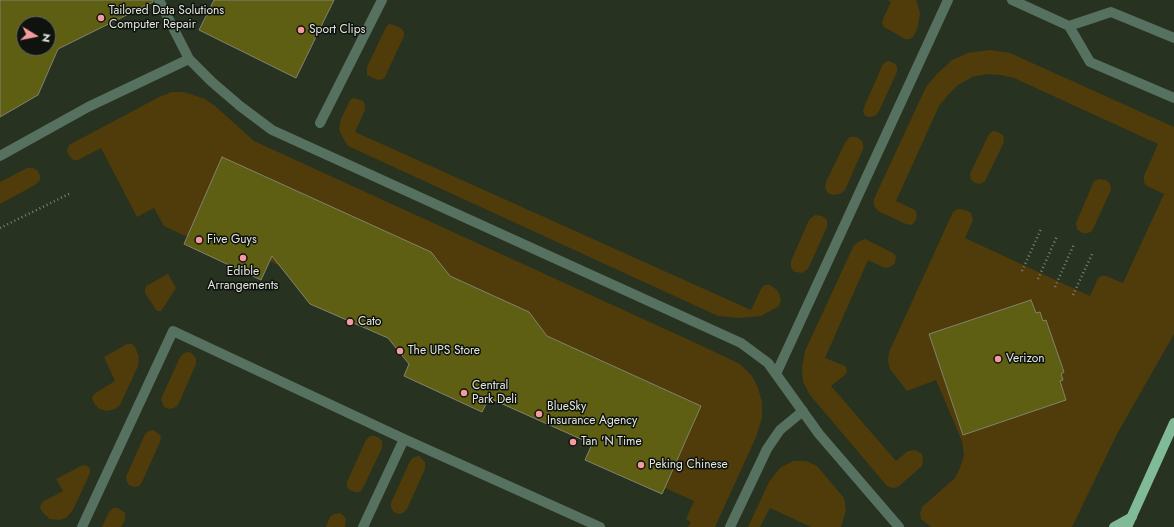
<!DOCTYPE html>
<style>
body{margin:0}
#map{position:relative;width:1174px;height:527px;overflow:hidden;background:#232b1f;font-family:Jost,sans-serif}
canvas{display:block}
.north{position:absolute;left:16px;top:16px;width:40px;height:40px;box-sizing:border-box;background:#0f120d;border:1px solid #636761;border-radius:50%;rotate:100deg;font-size:11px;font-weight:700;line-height:16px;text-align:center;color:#e1e7de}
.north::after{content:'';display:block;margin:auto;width:14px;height:18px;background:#f49aa0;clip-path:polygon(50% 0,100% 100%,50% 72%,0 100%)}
</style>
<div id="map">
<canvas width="1174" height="527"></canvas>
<div class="north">N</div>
</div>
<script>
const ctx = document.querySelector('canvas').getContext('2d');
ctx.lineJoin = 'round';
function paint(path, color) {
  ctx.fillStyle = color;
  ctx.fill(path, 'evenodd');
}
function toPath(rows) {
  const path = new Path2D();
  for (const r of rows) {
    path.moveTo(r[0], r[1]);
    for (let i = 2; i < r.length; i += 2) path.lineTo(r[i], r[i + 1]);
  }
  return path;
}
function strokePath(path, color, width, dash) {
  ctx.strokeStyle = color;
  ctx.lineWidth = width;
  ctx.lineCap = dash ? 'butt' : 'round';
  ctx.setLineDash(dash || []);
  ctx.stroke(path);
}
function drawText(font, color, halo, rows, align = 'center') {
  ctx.font = font + ' Jost,sans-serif';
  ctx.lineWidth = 3;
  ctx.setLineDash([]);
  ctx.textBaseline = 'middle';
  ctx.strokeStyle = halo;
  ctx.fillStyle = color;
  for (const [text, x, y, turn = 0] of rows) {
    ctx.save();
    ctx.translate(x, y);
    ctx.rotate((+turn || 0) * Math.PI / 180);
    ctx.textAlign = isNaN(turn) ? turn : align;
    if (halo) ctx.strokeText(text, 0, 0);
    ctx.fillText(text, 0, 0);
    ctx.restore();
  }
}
paint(toPath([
 [0,0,1174,0,1174,527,0,527],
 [24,24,48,24,48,48,24,48]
]), '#273220');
paint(toPath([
 [886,0,916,0,920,13,918,26,914,36,910,39,905,39,884,27,882,23,883,19,891,2],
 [389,24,394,25,402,29,404,32,404,36,384,79,378,80,367,75,367,67,386,27],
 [990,50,1010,53,1174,127,1174,334,1117,434,1072,527,931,527,921,519,920,513,922,507,955,478,960,468,964,455,962,441,936,380,907,391,890,369,888,361,889,352,953,212,958,209,965,210,971,213,973,220,965,238,1090,296,1098,278,1102,276,1106,276,1123,283,1164,194,1145,185,1144,181,1144,176,1158,144,1014,78,1001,75,987,74,972,77,958,85,948,95,939,106,896,201,915,210,917,214,916,219,914,223,910,225,906,224,878,211,874,206,874,199,926,87,937,74,952,60,968,53],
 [888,61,894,63,897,66,897,72,879,111,875,116,870,117,865,116,863,111,865,105,883,64],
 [172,92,184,92,205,99,215,106,254,141,700,345,740,364,752,376,758,388,762,402,762,418,756,437,715,527,688,527,691,522,686,519,694,501,665,488,540,400,204,227,188,236,183,235,164,226,154,208,137,217,101,148,78,160,73,160,68,154,67,150,69,145,161,96],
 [354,98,363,101,365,105,365,110,355,132,751,310,761,289,765,285,770,285,777,290,780,296,781,300,779,306,761,316,739,318,718,316,348,146,343,138,339,129,341,119,350,100],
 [993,131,998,132,1003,135,1004,142,985,181,980,184,975,183,971,180,970,174,989,134],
 [850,137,857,137,862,141,863,145,863,149,845,190,840,194,833,195,828,193,825,188,826,182,846,141],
 [27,168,33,168,38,171,40,176,40,180,35,185,0,204,0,182],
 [1099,179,1106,180,1110,184,1111,190,1092,231,1088,233,1082,233,1077,229,1076,223,1094,181],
 [815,215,822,216,827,220,827,227,808,269,802,273,795,272,791,268,791,261,809,220],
 [865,239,893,253,896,256,895,263,890,267,885,268,868,260,825,358,845,366,847,370,846,374,831,386,896,461,908,451,915,450,922,454,923,459,922,466,898,487,893,488,887,486,810,395,803,382,802,368,805,351,854,245,860,241],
 [168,274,176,288,161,311,157,311,145,293,145,289,146,286],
 [127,344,132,344,135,347,139,357,138,366,120,405,115,409,107,411,99,409,94,403,92,398,94,394,115,381,104,357],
 [190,352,196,358,196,364,178,405,174,408,169,409,164,407,161,399,180,357,184,353],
 [154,430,161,436,160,442,142,482,139,486,134,487,129,485,127,482,126,477,145,434,149,431],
 [370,436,375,436,379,438,382,441,382,448,363,488,360,492,355,492,350,490,347,487,347,482,366,440],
 [419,456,425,462,425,469,407,509,403,513,398,514,394,512,391,508,391,503,410,461,414,457],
 [793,461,806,461,817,466,844,498,846,510,841,527,811,527,770,508,760,527,748,527,769,482,780,468],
 [83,465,87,466,90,468,90,473,73,510,66,518,59,520,50,519,44,514,40,508,41,504,44,501,63,491,56,479],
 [113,508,118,508,125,513,125,520,121,527,102,527,109,512],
 [340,513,343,515,346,519,345,527,326,527,330,517,334,514]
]), '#4f3c0a');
const building = toPath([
 [0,0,153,0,153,2,58,49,38,95,0,117,0,0],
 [24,24,48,24,48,48,24,48,24,24],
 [214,0,334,0,296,78,199,30,214,0],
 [222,157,431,252,450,276,529,312,547,336,701,406,662,494,585,460,592,444,489,398,482,412,404,376,409,364,388,338,310,304,272,256,261,280,184,244,222,157],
 [1031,300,1036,313,1040,312,1043,321,1046,320,1064,372,1061,374,1063,380,1060,381,1066,400,963,435,929,334,1031,300]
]);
paint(building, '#5e5f13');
strokePath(building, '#818271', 1);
strokePath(toPath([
 [0,228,71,193],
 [1022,271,1041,229],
 [1038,279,1057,236],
 [1055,287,1074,244],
 [1073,295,1093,252]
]), '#7c8378', 2.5, [1, 3]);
strokePath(toPath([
 [159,0,189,59,212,82,240,106,272,130,741,343,768,363,819,434,899,527],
 [1012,0,1069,26,1090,62,1174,98],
 [1069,26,1111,12,1174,38],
 [320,123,382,0],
 [0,156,88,107,189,59],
 [776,374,948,0],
 [82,527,173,331,404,439,600,527],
 [363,527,404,439],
 [730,527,767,449,780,430,803,411]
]), '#567160', 10);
strokePath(toPath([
 [1114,527,1132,517],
 [1127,527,1174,423]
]), '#80ba97', 10);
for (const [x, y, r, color] of [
 [101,18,4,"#f49aa0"],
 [301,30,4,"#f49aa0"],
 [199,240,4,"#f49aa0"],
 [243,258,4,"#f49aa0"],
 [350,322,4,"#f49aa0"],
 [400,351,4,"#f49aa0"],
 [998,359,4,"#f49aa0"],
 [464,393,4,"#f49aa0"],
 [539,414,4,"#f49aa0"],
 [573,442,4,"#f49aa0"],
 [641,465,4,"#f49aa0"]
]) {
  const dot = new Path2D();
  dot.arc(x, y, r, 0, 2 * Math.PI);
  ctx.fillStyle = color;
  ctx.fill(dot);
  strokePath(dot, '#0f120d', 1.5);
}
drawText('12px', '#e1e7de', '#0f120d', [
 ["Tailored Data Solutions",109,11],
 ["Computer Repair",109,25],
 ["Sport Clips",309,30],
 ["Five Guys",207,240],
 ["Edible",243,272,"center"],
 ["Arrangements",243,286,"center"],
 ["Cato",358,322],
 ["The UPS Store",408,351],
 ["Verizon",1006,359],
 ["Central",472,386],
 ["Park Deli",472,400],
 ["BlueSky",547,407],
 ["Insurance Agency",547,421],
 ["Tan 'N Time",581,442],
 ["Peking Chinese",649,465]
], 'left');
</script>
